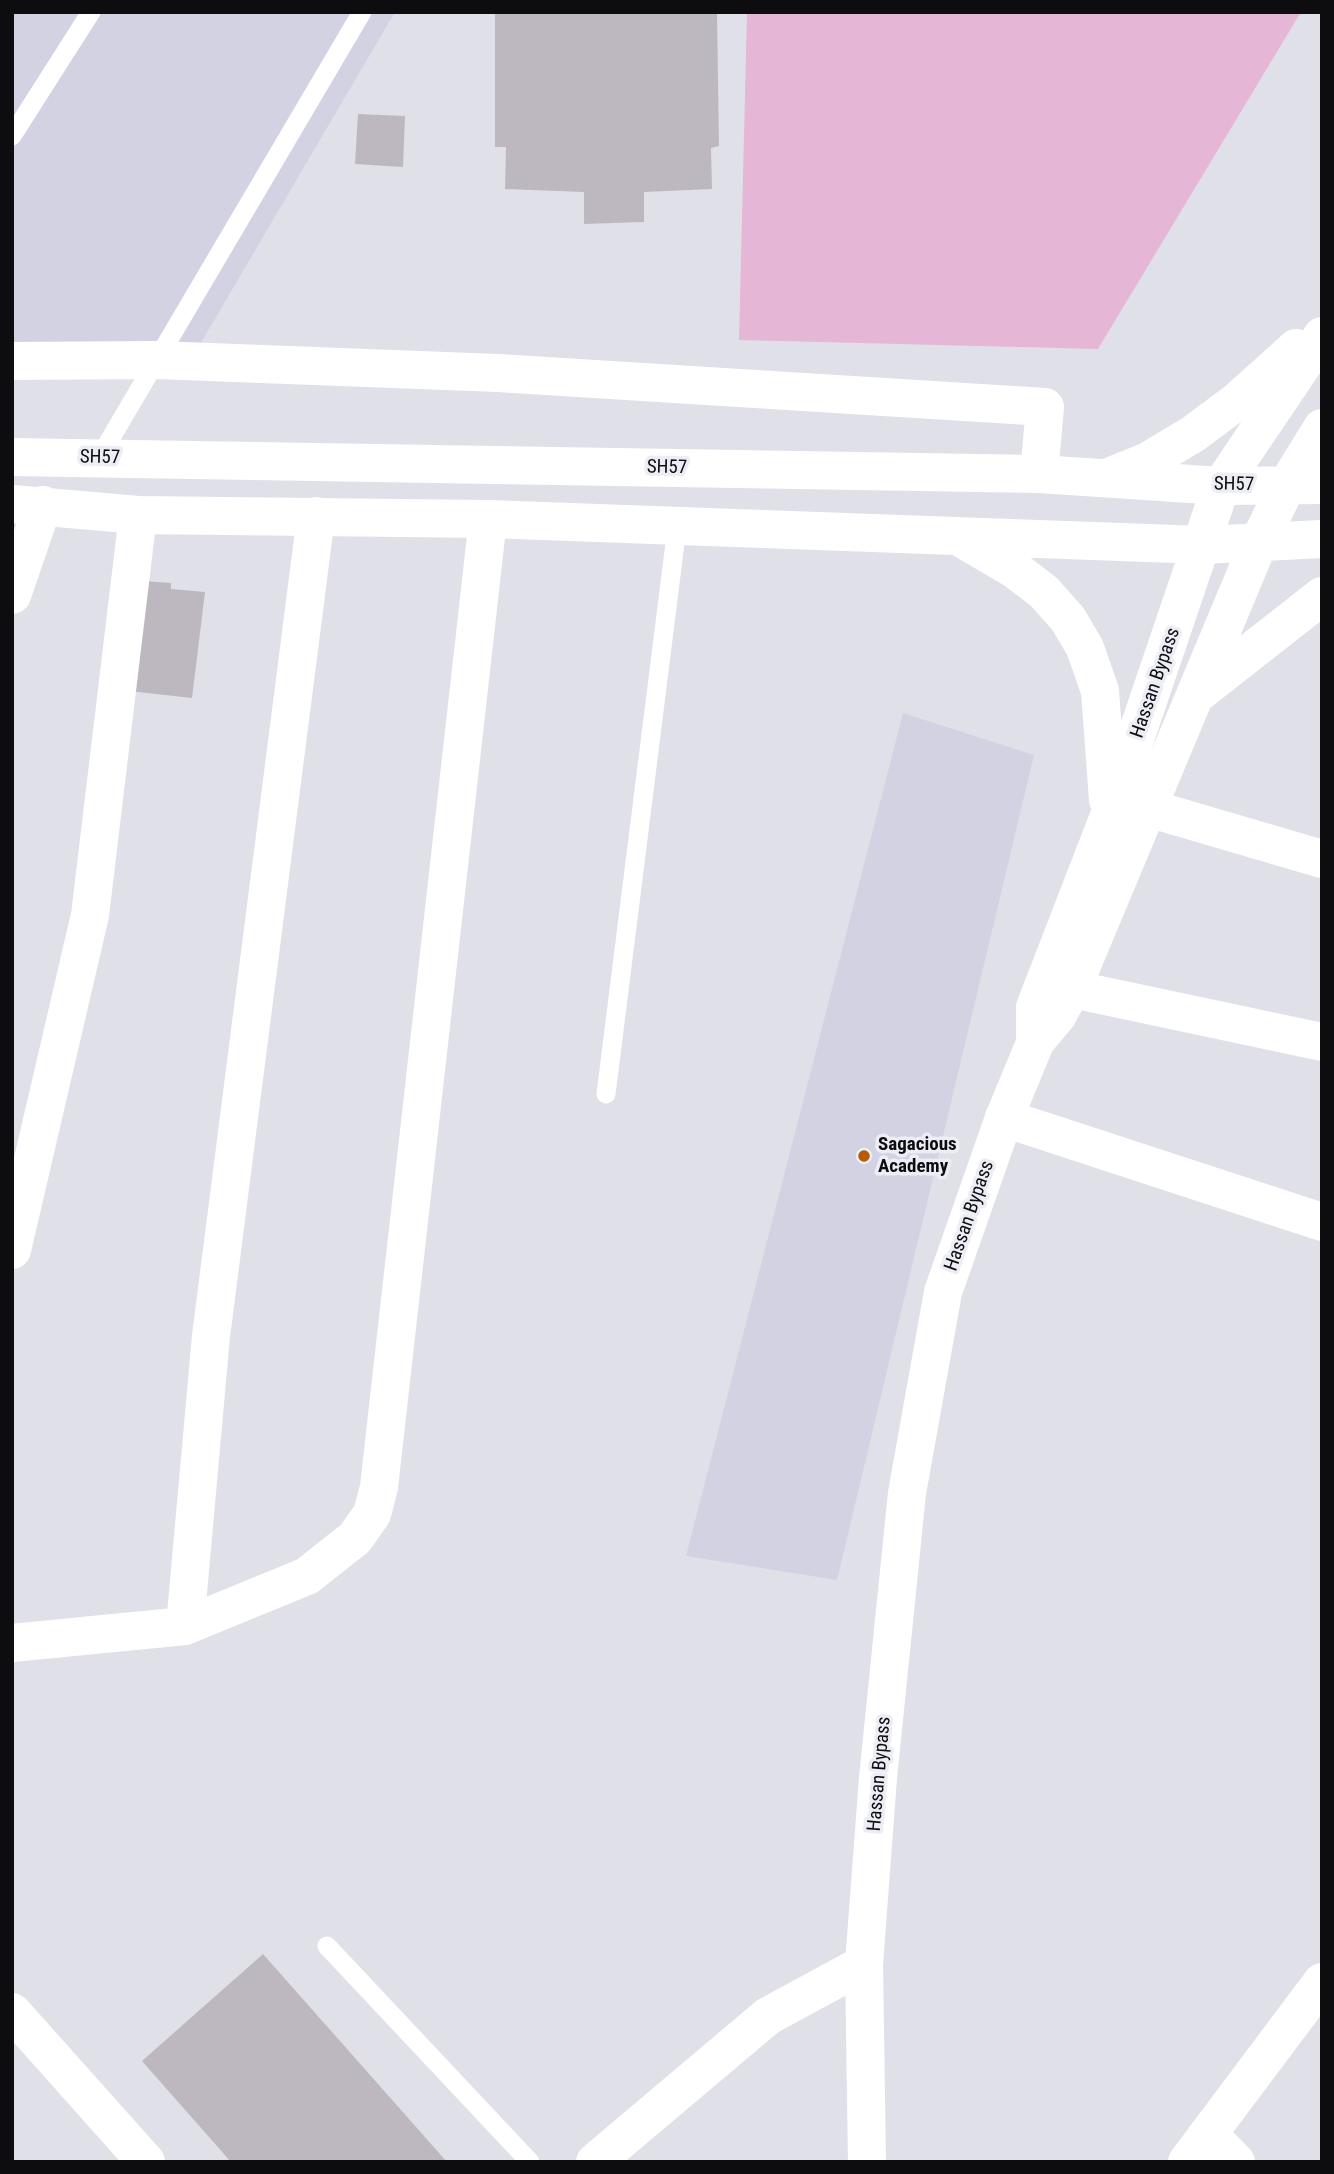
<!DOCTYPE html>
<style>
body{margin:0}
#map{position:relative;width:1334px;height:2174px;overflow:hidden;background:#e0e0e9;font-family:"Roboto Condensed",sans-serif}
canvas{display:block}
.frame{position:absolute;inset:0;border:14px solid #0d0d10;pointer-events:none}
</style>
<div id="map">
<canvas width="1334" height="2174"></canvas>
<div class="frame"></div>
</div>
<script>
const ctx = document.querySelector('canvas').getContext('2d');
ctx.lineJoin = 'round';
function paint(path, color) {
  ctx.fillStyle = color;
  ctx.fill(path, 'evenodd');
}
function toPath(rows) {
  const path = new Path2D();
  for (const r of rows) {
    path.moveTo(r[0], r[1]);
    for (let i = 2; i < r.length; i += 2) path.lineTo(r[i], r[i + 1]);
  }
  return path;
}
function strokePath(path, color, width, dash) {
  ctx.strokeStyle = color;
  ctx.lineWidth = width;
  ctx.lineCap = dash ? 'butt' : 'round';
  ctx.setLineDash(dash || []);
  ctx.stroke(path);
}
function drawText(font, color, halo, rows, align = 'center') {
  ctx.font = font + ' "Roboto Condensed",sans-serif';
  ctx.lineWidth = 7;
  ctx.setLineDash([]);
  ctx.textBaseline = 'middle';
  ctx.strokeStyle = halo;
  ctx.fillStyle = color;
  for (const [text, x, y, turn = 0] of rows) {
    ctx.save();
    ctx.translate(x, y);
    ctx.rotate((+turn || 0) * Math.PI / 180);
    ctx.textAlign = isNaN(turn) ? turn : align;
    if (halo) ctx.strokeText(text, 0, 0);
    ctx.fillText(text, 0, 0);
    ctx.restore();
  }
}
paint(toPath([
 [12,12,395,12,192,358,12,361],
 [903,713,1034,755,837,1580,686,1556]
]), '#d3d2e2');
paint(toPath([
 [747,12,1301,12,1098,349,739,340]
]), '#e6b6d6');
paint(toPath([
 [495,12,717,12,719,146,711,148,712,189,644,192,644,222,584,224,584,192,505,189,506,147,495,147],
 [358,114,405,116,403,167,355,164],
 [143,581,171,583,171,589,205,592,192,698,129,691],
 [263,1954,447,2162,231,2162,142,2061]
]), '#bdb8c0');
strokePath(toPath([
 [12,136,91,12],
 [99,458,362,12],
 [606,1094,677,527],
 [327,1946,530,2162]
]), '#fff', 19);
strokePath(toPath([
 [12,361,157,360,498,373,1045,407,1039,474],
 [12,595,43,505],
 [1148,808,1322,859],
 [1072,989,1322,1042],
 [1004,1118,1322,1222],
 [12,1250,90,915,138,515],
 [185,1626,211,1336,316,516],
 [12,1643,185,1626,307,1576,355,1538,372,1514,379,1487,488,519],
 [12,2012,146,2162],
 [1208,2134,1236,2162],
 [595,2162,768,2016,864,1964]
]), '#fff', 38);
strokePath(toPath([
 [1187,2162,1322,1982]
]), '#fff', 38);
strokePath(toPath([
 [12,457,1039,474,1221,486,1322,485],
 [1111,476,1148,461,1193,434,1236,402,1296,348],
 [12,504,138,515,488,519,1203,545,1322,539],
 [963,539,1014,569,1044,592,1068,619,1085,648,1100,691,1108,800],
 [1197,694,1322,596],
 [1036,1041,1057,1016,1072,989,1259,542,1287,485,1322,428],
 [867,2162,864,1964,878,1778,907,1493,943,1292,1004,1118,1035,1043,1035,1007,1109,816,1221,486,1322,336]
]), '#fff', 38);
for (const [x, y, r, color] of [
 [864,1156,7,"#b75b03"]
]) {
  const dot = new Path2D();
  dot.arc(x, y, r, 0, 2 * Math.PI);
  ctx.fillStyle = color;
  ctx.fill(dot);
  strokePath(dot, '#ededf6', 2.5);
}
drawText('19px', '#0d0d10', '#ededf6', [
 ["SH57",100,458,1],
 ["SH57",667,468,1],
 ["SH57",1234,485,1],
 ["Hassan Bypass",1156,683,-71],
 ["Hassan Bypass",970,1216,-71],
 ["Hassan Bypass",880,1774,-85]
]);
drawText('bold 19px', '#0d0d10', '#ededf6', [
 ["Sagacious",878,1145],
 ["Academy",878,1167]
], 'left');
</script>
